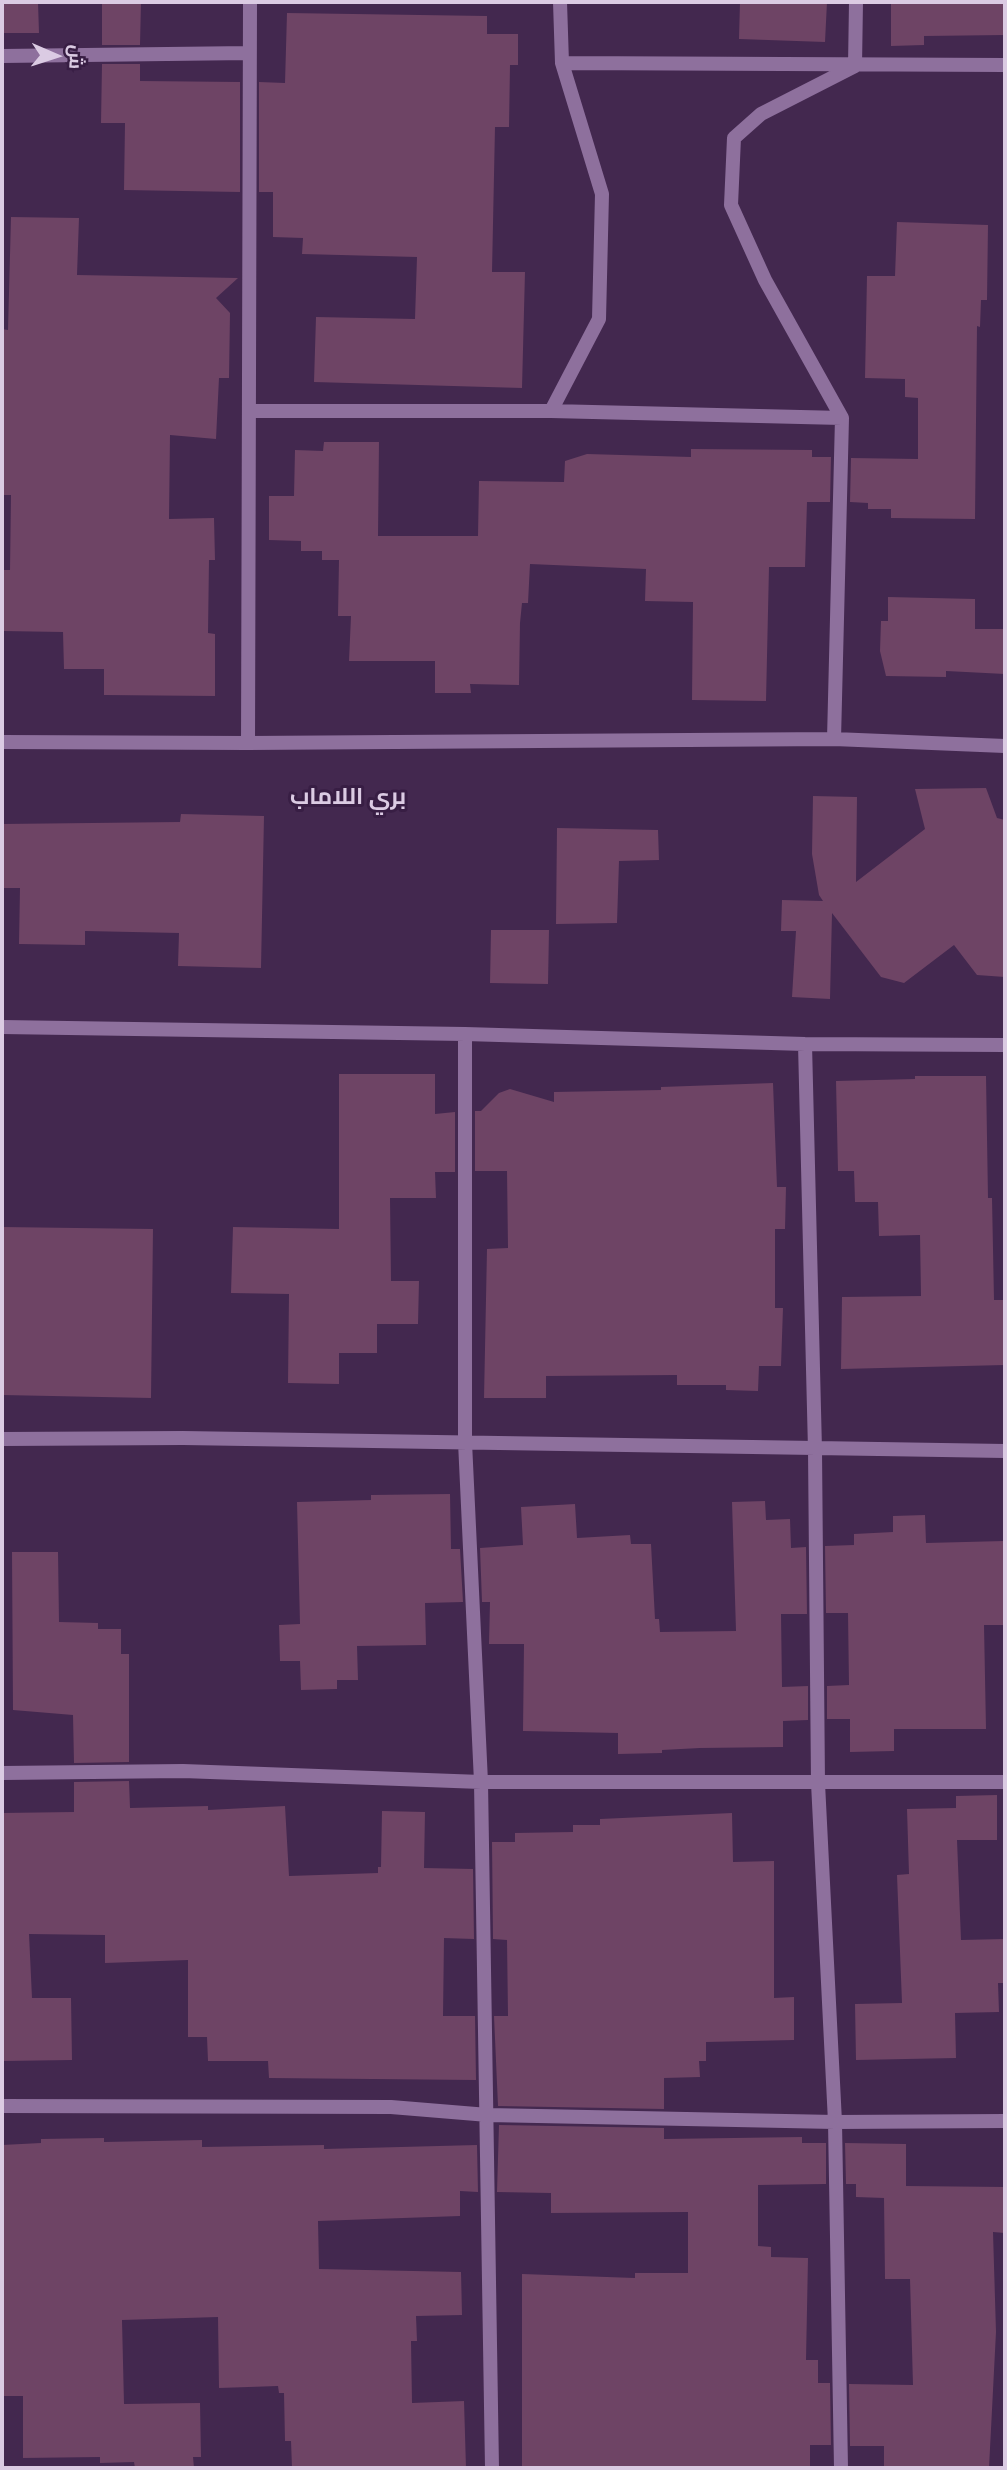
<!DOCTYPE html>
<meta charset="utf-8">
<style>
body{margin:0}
#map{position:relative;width:1007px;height:2470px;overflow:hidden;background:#43284f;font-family:"IBM Plex Sans",Cairo,sans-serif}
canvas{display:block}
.frame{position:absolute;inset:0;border:4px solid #dbcbe3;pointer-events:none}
.north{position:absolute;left:21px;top:21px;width:70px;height:70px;-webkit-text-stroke:5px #381e44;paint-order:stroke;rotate:93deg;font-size:19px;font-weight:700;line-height:28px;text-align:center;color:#dbcbe3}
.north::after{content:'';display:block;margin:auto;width:24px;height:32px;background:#dbcbe3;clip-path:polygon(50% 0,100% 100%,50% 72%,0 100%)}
</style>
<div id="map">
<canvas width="1007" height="2470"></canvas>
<div class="frame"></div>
<div class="north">ش</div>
</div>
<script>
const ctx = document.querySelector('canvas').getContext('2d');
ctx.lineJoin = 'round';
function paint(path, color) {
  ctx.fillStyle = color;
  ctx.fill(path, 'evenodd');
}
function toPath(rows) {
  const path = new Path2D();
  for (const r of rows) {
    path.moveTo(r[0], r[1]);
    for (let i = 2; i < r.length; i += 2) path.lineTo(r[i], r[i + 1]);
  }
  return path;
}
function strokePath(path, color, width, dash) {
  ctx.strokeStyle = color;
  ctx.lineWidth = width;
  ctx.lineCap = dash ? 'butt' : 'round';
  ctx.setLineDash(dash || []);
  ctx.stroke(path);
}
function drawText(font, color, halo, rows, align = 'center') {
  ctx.font = font + ' "IBM Plex Sans",Cairo,sans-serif';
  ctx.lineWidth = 6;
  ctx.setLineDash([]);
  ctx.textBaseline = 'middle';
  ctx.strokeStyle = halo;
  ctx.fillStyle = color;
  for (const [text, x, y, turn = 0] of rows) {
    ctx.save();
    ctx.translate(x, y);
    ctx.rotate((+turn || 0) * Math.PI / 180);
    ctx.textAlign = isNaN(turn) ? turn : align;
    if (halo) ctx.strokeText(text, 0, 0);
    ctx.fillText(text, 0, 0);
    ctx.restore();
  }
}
paint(toPath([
 [2,2,38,2,39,33,2,33],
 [102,2,141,2,140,45,102,45],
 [740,2,827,2,825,42,739,39],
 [891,2,1005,2,1005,35,924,36,924,45,891,46],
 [287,13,487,16,487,34,518,34,518,65,510,65,509,127,495,127,492,272,525,272,522,388,314,382,316,317,415,319,417,257,302,254,303,238,273,237,273,192,259,192,259,82,285,83],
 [102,64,140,64,140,81,240,82,240,192,124,190,125,123,101,123],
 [11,217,79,218,77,275,238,278,216,298,230,313,229,378,219,378,216,439,170,435,169,519,214,518,215,560,209,560,208,633,215,634,215,696,104,695,104,669,64,669,63,632,2,631,2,570,10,570,11,495,2,495,2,329,8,330],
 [897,222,988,225,987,300,981,300,980,327,977,326,975,519,891,518,891,509,868,509,868,503,850,502,851,458,918,459,918,398,905,397,905,379,865,378,867,276,895,276],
 [324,442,379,442,378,536,478,536,479,481,564,482,565,461,587,454,691,457,691,449,812,450,812,457,831,457,830,502,807,502,805,567,769,567,766,701,692,700,693,602,645,601,646,569,530,564,528,603,522,603,520,623,519,685,470,684,471,693,435,693,435,661,349,661,351,616,338,616,339,560,322,560,322,551,301,551,301,541,269,540,269,496,294,496,295,450,323,451],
 [888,597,975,599,975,629,1005,629,1005,674,946,671,946,677,886,676,880,651,881,621,888,621],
 [986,788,997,818,1005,820,1005,977,977,975,954,945,904,983,881,977,832,913,830,999,792,997,796,931,781,931,782,900,823,901,819,895,812,854,813,796,857,797,856,882,925,829,915,789],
 [181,814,264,816,261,968,178,966,179,933,85,931,85,945,19,944,20,888,2,888,2,824,180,822],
 [557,828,658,830,659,860,619,861,617,923,556,924],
 [491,930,549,930,548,984,490,983],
 [339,1074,435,1074,435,1114,455,1112,455,1172,435,1172,436,1198,390,1198,391,1281,419,1281,418,1324,377,1324,377,1353,339,1353,339,1384,288,1383,289,1294,231,1293,233,1227,339,1229],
 [915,1076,986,1076,988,1198,992,1198,994,1300,1005,1300,1005,1365,841,1369,842,1297,921,1296,920,1235,879,1236,878,1202,855,1202,854,1171,838,1171,836,1081,915,1079],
 [773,1083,777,1187,786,1187,785,1229,775,1229,775,1308,783,1308,781,1366,759,1366,758,1391,726,1390,726,1385,677,1385,677,1375,546,1376,546,1398,484,1398,487,1249,508,1248,507,1171,475,1171,475,1111,481,1111,499,1093,510,1089,554,1102,554,1092,661,1090,661,1087],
 [2,1227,153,1229,151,1398,2,1395],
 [450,1494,451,1549,460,1549,463,1602,425,1603,426,1645,357,1646,358,1680,337,1680,337,1689,301,1690,300,1661,280,1661,279,1625,300,1624,297,1502,371,1500,371,1495],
 [765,1501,766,1520,790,1519,791,1548,806,1547,807,1614,781,1614,782,1687,808,1686,808,1720,783,1721,783,1747,700,1748,662,1750,662,1753,618,1754,618,1733,523,1731,524,1644,489,1644,490,1602,482,1602,480,1548,523,1545,521,1507,575,1504,577,1538,630,1535,631,1544,651,1544,655,1619,659,1619,660,1632,736,1631,732,1502],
 [925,1515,926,1543,1004,1541,1005,1625,984,1625,986,1729,894,1729,894,1751,850,1752,850,1719,827,1719,827,1686,849,1685,848,1613,826,1613,825,1546,854,1545,854,1534,893,1532,893,1516],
 [12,1552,58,1552,59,1622,98,1623,98,1629,121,1629,121,1654,129,1654,129,1762,74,1763,73,1715,13,1710],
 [129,1781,130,1808,208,1806,208,1810,285,1806,289,1876,378,1873,378,1867,381,1867,382,1811,425,1812,424,1868,473,1869,474,1939,444,1938,443,2016,475,2016,476,2080,269,2078,268,2061,208,2061,207,2037,188,2037,188,1960,105,1963,105,1935,29,1934,32,1998,71,1998,72,2060,2,2061,2,1813,74,1812,74,1782],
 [997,1795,997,1840,957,1840,961,1940,1005,1939,1005,1983,998,1983,999,2012,955,2013,956,2058,856,2060,855,2004,902,2003,897,1875,909,1874,907,1809,956,1808,956,1796],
 [732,1813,733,1862,774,1861,774,1998,794,1997,794,2040,706,2042,706,2061,699,2061,700,2077,664,2078,664,2109,498,2106,494,2016,508,2016,507,1940,493,1939,492,1842,515,1842,515,1833,573,1832,573,1825,600,1825,600,1819],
 [499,2125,664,2128,664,2139,802,2137,802,2143,826,2143,826,2184,758,2185,758,2246,771,2247,771,2257,808,2258,806,2360,818,2360,818,2383,830,2383,831,2445,810,2445,810,2468,522,2468,522,2274,635,2278,635,2273,688,2273,688,2212,551,2213,551,2193,497,2192],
 [104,2138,104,2142,202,2140,202,2147,324,2145,324,2149,477,2145,478,2192,460,2191,460,2216,318,2221,319,2269,461,2272,462,2315,416,2316,417,2341,411,2341,412,2403,464,2401,466,2468,292,2468,291,2441,285,2441,284,2393,279,2393,278,2386,219,2388,218,2317,122,2320,124,2404,200,2403,201,2457,193,2457,194,2468,135,2468,134,2462,100,2463,100,2457,23,2458,23,2396,3,2396,2,2373,2,2145,41,2143,41,2139],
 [845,2143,906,2144,906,2186,1005,2187,1005,2233,993,2232,996,2332,989,2468,884,2468,884,2446,850,2446,849,2384,913,2385,910,2279,885,2279,884,2198,856,2197,856,2184,846,2184]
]), '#6e4465');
strokePath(toPath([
 [2,56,249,53],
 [562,63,1005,65],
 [250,411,551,411,842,418],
 [551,411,599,319,602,194,562,63,560,2],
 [834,739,842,418,765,280,731,205,734,138,761,114,855,66,856,2],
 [2,742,248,743,834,739,1005,746],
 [248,743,250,2],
 [2,1027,465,1034,805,1044,1005,1045],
 [465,1034,465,1442,481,1782,492,2468],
 [805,1044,815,1450,818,1783,835,2122,841,2468],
 [2,1439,183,1438,1005,1451],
 [2,1773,183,1771,481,1782,1005,1782],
 [2,2106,391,2107,488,2115,835,2122,1005,2121]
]), '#8e709d', 14);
drawText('bold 23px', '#dbcbe3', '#381e44', [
 ["بري اللاماب",348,797]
]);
</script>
